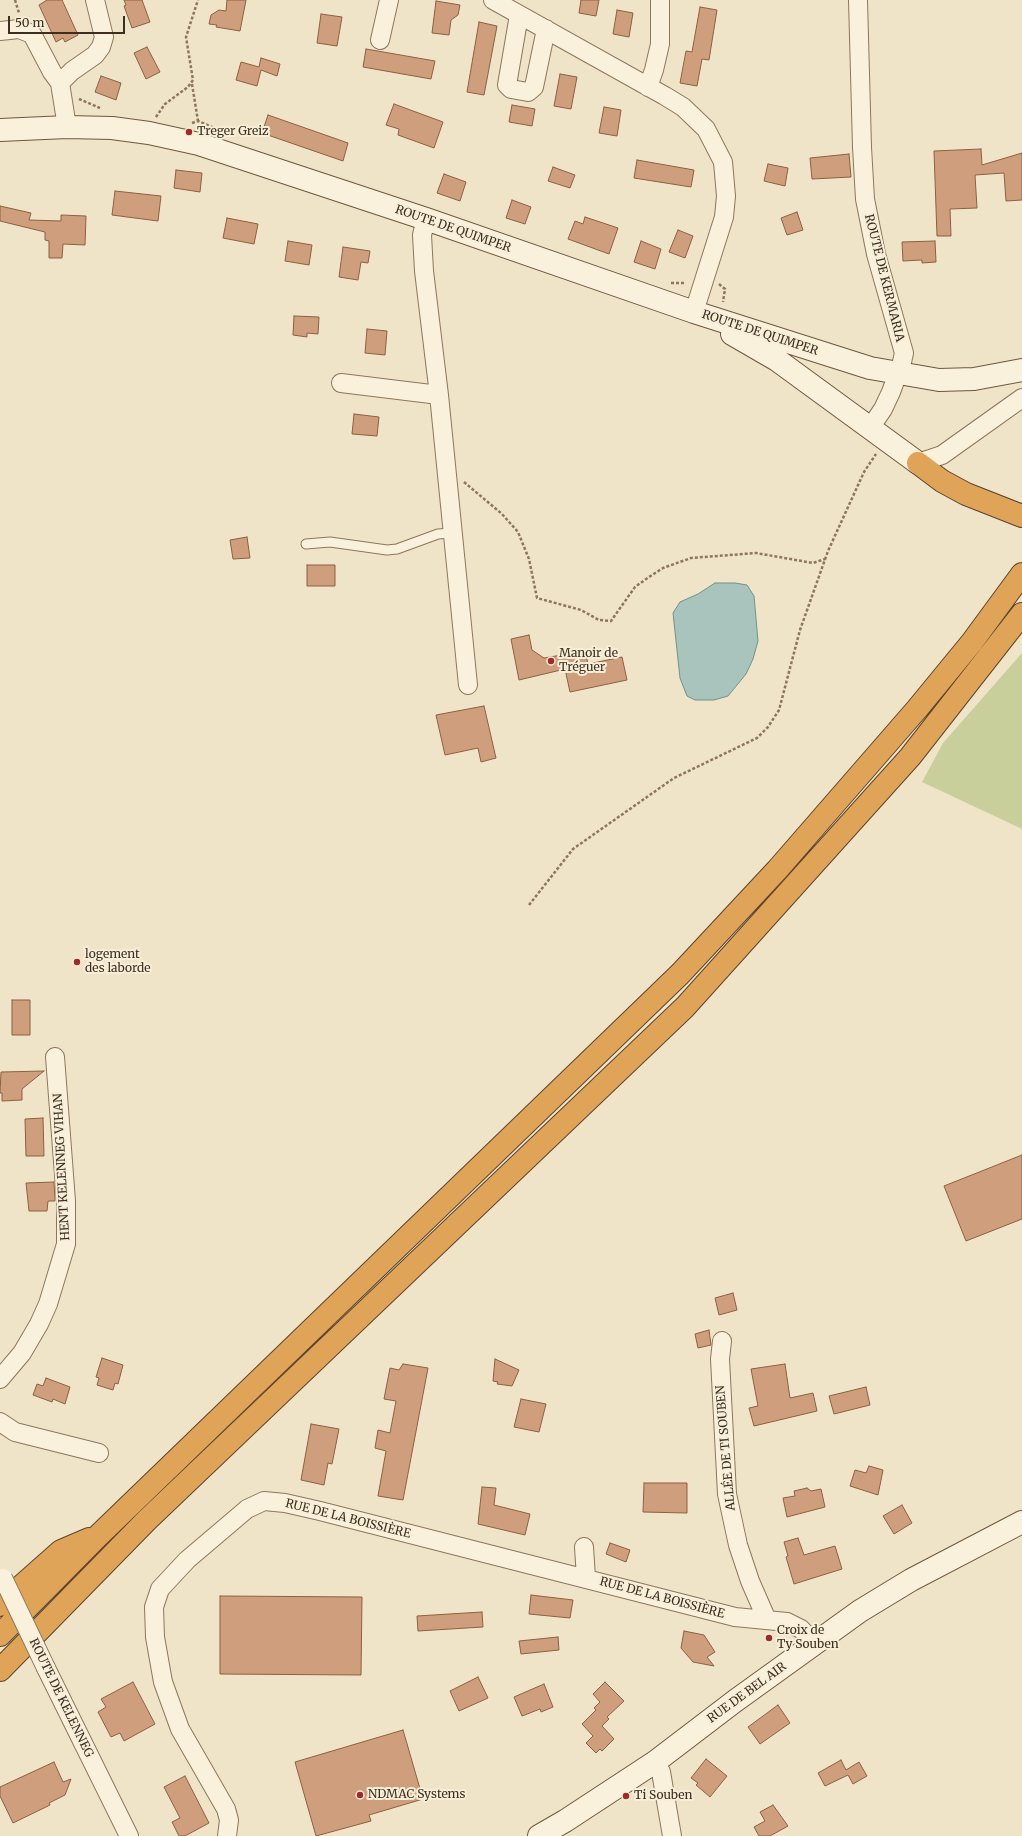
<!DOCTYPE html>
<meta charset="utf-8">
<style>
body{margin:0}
#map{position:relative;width:1022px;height:1836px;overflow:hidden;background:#f0e4c8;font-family:Merriweather,serif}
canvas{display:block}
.scale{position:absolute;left:8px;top:16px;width:117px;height:18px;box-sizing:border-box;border:2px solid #3d2e20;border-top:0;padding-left:5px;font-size:12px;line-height:14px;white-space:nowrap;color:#3d2e20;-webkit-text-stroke:3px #f7eed8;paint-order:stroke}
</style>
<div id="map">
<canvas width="1022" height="1836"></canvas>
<div class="scale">50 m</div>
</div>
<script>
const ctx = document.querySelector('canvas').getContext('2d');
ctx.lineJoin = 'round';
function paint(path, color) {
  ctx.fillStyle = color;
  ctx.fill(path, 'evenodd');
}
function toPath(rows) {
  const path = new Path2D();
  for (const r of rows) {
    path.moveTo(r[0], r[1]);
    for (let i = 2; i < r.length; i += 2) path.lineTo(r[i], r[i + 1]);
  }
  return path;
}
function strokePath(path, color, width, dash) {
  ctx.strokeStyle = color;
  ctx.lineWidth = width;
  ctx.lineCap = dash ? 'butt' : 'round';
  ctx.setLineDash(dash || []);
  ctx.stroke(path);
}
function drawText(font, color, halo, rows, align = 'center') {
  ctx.font = font + ' Merriweather,serif';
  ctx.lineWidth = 4;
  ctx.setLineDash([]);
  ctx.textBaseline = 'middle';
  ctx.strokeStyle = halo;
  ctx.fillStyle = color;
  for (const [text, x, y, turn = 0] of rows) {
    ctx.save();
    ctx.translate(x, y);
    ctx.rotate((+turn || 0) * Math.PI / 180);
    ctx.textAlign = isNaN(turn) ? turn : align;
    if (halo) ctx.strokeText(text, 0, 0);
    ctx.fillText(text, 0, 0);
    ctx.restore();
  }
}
paint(toPath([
 [1022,653,1022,829,922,782,943,743]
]), '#c9cf9b');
const water = toPath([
 [715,583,735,583,747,585,754,596,758,641,753,659,746,674,728,696,714,700,695,700,687,696,680,678,673,613,680,602,698,594,715,583]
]);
paint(water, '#a9c4bc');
strokePath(water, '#6f938a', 1);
const building = toPath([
 [47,0,62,0,78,35,65,42,63,38,56,42,39,5,47,0],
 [124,0,142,0,150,22,132,28,124,6,126,5,124,0],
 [227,0,246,0,240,31,216,27,217,25,209,24,211,15,219,10,226,11,227,0],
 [581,0,599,0,596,16,579,13,581,0],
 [436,1,460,5,458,15,451,20,449,35,432,33,436,1],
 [700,7,717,10,709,60,702,59,697,86,680,83,686,51,692,52,700,7],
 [617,10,633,13,629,37,613,34,617,10],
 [321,14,342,17,337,46,317,43,321,14],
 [479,22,497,26,484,95,467,92,479,22],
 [147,47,160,72,146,79,134,53,147,47],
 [366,49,435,61,431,79,363,67,366,49],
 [261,58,280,64,277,76,261,70,257,86,236,80,241,62,259,67,261,58],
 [560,74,577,77,571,109,554,106,560,74],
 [101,76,121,83,116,100,95,92,101,76],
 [394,104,443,122,434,148,398,135,399,129,386,125,394,104],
 [512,105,535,109,532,126,509,122,512,105],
 [604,107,621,110,617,136,599,133,604,107],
 [268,115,348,143,343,161,262,133,268,115],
 [981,149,982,165,1022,153,1022,200,1006,201,1004,173,975,175,977,208,950,209,951,236,937,236,934,151,981,149],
 [849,154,851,177,812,179,810,158,849,154],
 [637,160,694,170,691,187,634,178,637,160],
 [768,164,788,168,785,186,764,181,768,164],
 [553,167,575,175,570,188,548,181,553,167],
 [176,170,202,173,200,192,174,188,176,170],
 [444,174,466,182,460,201,437,193,444,174],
 [115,191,161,196,158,221,112,215,115,191],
 [512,200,531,207,525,224,506,218,512,200],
 [0,206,31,213,29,220,61,221,61,215,86,216,85,245,63,244,62,258,49,258,49,241,45,240,45,232,0,221,0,206],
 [797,212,803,230,787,235,781,218,797,212],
 [585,217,618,228,609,254,568,239,575,221,583,224,585,217],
 [227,218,258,224,254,244,223,238,227,218],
 [678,230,693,236,685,258,669,252,678,230],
 [288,241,312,245,309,265,285,261,288,241],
 [641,241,661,249,655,269,634,262,641,241],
 [935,241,936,262,922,263,922,260,903,261,902,242,935,241],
 [343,247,370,251,368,263,361,262,358,280,339,277,343,247],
 [294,316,319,317,318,334,307,333,307,337,293,335,294,316],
 [367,329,387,331,385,355,365,353,367,329],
 [354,414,379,417,377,436,352,434,354,414],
 [247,537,250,558,233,559,230,540,247,537],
 [307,565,335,565,335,586,307,586,307,565],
 [529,635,532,650,544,658,585,651,588,664,622,657,627,680,570,692,565,669,519,680,511,639,529,635],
 [484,706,496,758,481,762,478,748,445,755,436,715,484,706],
 [12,1000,30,1000,30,1035,12,1035,12,1000],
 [44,1071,22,1089,22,1100,2,1101,2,1093,0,1093,1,1072,44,1071],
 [43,1118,44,1156,26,1156,25,1119,43,1118],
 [1022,1155,1022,1219,966,1241,944,1186,1022,1155],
 [54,1182,55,1201,48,1201,47,1211,29,1211,26,1183,54,1182],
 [733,1293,737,1310,719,1315,715,1298,733,1293],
 [709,1330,711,1345,698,1348,695,1334,709,1330],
 [102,1358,123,1365,118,1384,115,1383,113,1390,97,1385,99,1378,96,1377,102,1358],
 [495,1359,519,1370,512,1386,497,1384,498,1382,493,1381,495,1359],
 [403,1364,428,1368,403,1500,378,1496,386,1451,375,1448,378,1430,390,1433,396,1401,384,1399,390,1368,399,1370,403,1364],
 [785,1364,790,1398,813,1393,817,1411,754,1426,749,1408,758,1406,751,1369,785,1364],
 [46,1378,70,1387,65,1404,53,1399,52,1402,33,1395,37,1384,43,1386,46,1378],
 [866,1387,870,1405,834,1414,829,1396,866,1387],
 [521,1399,546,1404,539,1432,514,1427,521,1399],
 [311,1424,339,1429,332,1464,328,1463,324,1485,301,1480,311,1424],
 [869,1466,883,1470,878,1495,850,1486,855,1470,866,1473,869,1466],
 [644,1483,687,1483,687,1513,643,1512,644,1483],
 [482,1487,496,1488,494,1505,530,1514,525,1535,478,1524,482,1487],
 [807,1488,811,1491,821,1489,825,1507,787,1517,783,1498,795,1496,794,1491,807,1488],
 [902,1505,912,1523,894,1534,883,1516,902,1505],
 [798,1538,804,1555,835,1546,842,1569,794,1584,786,1557,788,1556,784,1542,798,1538],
 [610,1543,630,1550,626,1562,606,1554,610,1543],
 [531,1595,573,1600,570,1618,529,1614,531,1595],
 [220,1596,362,1597,361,1675,220,1674,220,1596],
 [482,1612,483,1627,418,1631,417,1616,482,1612],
 [684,1631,704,1635,715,1652,707,1657,714,1666,693,1662,681,1648,684,1631],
 [558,1637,559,1650,521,1654,519,1641,558,1637],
 [478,1677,488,1698,459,1711,450,1691,478,1677],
 [133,1682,155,1724,124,1741,120,1733,111,1737,98,1712,106,1707,101,1699,133,1682],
 [605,1682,624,1701,607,1717,609,1719,602,1726,614,1739,602,1751,600,1749,596,1753,586,1743,593,1736,582,1724,596,1710,594,1708,600,1702,593,1694,605,1682],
 [544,1684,553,1707,541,1712,540,1709,522,1716,514,1697,544,1684],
 [778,1705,790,1723,760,1744,748,1727,778,1705],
 [403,1730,423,1799,369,1815,371,1821,316,1836,295,1762,403,1730],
 [706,1759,727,1776,710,1797,696,1785,698,1783,691,1778,706,1759],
 [841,1760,846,1770,859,1762,867,1776,853,1784,848,1775,825,1786,818,1773,841,1760],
 [54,1762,63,1782,71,1779,65,1795,49,1803,50,1805,13,1823,0,1796,0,1787,54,1762],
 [185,1776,209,1823,185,1836,179,1836,172,1822,180,1818,164,1787,185,1776],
 [773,1805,788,1826,770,1836,759,1836,754,1827,765,1821,760,1812,773,1805]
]);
paint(building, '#cf9f7d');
strokePath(building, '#8d5f41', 1);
const lane = toPath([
 [306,544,330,542,387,550,397,549,438,534,452,533]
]);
const street = toPath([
 [493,0,665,96,683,107,706,129,723,162,726,196,724,217,694,312],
 [858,0,862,147,865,199,876,254,904,353,902,362,891,392,883,409,870,428],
 [519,15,507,85,511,89,528,92,534,87,546,29],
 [0,31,19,29,32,34,52,72,60,83,67,127],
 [380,40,389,0],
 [60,83,72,71,95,55,101,47,104,37,95,0],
 [648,87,654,70,660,44,660,0],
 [426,219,422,235,424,271,439,395,468,685],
 [341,383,439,395],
 [918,463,942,455,1022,398],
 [722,1341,720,1359,727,1494,738,1545,750,1581,767,1620],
 [0,1379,22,1353,39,1324,48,1304,66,1244,66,1201,55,1057],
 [0,1422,15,1432,99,1453],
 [584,1547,586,1578],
 [46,1668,129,1836],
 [655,1762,661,1772,672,1836],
 [227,1836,229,1820,226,1809,180,1729,163,1682,155,1637,154,1607,160,1589,187,1560,247,1509,264,1501,285,1503,320,1511,735,1617,787,1622,801,1629,814,1643]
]);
const secondary = toPath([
 [0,130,67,127,112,128,149,133,199,144,426,219,694,312,870,368,939,380,974,379,1022,370],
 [732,334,777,360,918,463],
 [539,1836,565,1821,655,1762,735,1701,860,1611,911,1580,1022,1522]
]);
const highway = toPath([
 [918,463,942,481,966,494,1022,516],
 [0,1605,61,1551,89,1539],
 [0,1635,99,1535,680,974,777,870,917,709,972,642,1022,574],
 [0,1670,147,1520,685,1007,910,757,1022,614]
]);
strokePath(lane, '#8d765c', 11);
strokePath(street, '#8d765c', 20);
strokePath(secondary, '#6f573f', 24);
strokePath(highway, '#5b4430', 24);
strokePath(toPath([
 [15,0,19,13],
 [192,84,198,121],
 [79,99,100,108],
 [156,117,165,104,188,87,193,80,186,37,198,0],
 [192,123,198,121,214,128],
 [671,283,686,283],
 [719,284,725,289,723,302],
 [464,482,502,514,518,532,529,559,537,598,581,610,599,620,611,621,635,587,649,577,663,568,691,558,756,553,813,563,825,559],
 [529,905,573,849,674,778,757,738,768,727,779,710,800,630,828,551,864,472,876,454]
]), '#8d765c', 2.5, [3, 2]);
strokePath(lane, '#faf1dc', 9);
strokePath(street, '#faf1dc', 18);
strokePath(secondary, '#faf1dc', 22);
strokePath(highway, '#e0a458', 22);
const streetBridge = toPath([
 [3,1578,46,1668]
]);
strokePath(streetBridge, '#8d765c', 20, []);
strokePath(streetBridge, '#faf1dc', 18);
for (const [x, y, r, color] of [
 [189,132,4,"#9e2a2b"],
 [551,661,4,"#9e2a2b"],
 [77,962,4,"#9e2a2b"],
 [769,1638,4,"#9e2a2b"],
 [360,1795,4,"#9e2a2b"],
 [626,1796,4,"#9e2a2b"]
]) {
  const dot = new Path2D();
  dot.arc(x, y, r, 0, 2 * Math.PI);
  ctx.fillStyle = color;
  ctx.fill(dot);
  strokePath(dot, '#f7eed8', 1.5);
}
drawText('12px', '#3d2e20', '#f7eed8', [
 ["Treger Greiz",197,132],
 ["Manoir de",559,654],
 ["Tréguer",559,668],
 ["logement",85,955],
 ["des laborde",85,969],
 ["Croix de",777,1631],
 ["Ty Souben",777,1645],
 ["NDMAC Systems",368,1795],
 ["Ti Souben",634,1796]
], 'left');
drawText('12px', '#3d2e20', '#f7eed8', [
 ["ROUTE DE QUIMPER",453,229,19],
 ["ROUTE DE KERMARIA",884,278,76],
 ["ROUTE DE QUIMPER",760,333,18],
 ["HENT KELENNEG VIHAN",62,1167,-93],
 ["ALLÉE DE TI SOUBEN",726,1448,-95],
 ["RUE DE LA BOISSIÈRE",348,1519,14],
 ["RUE DE LA BOISSIÈRE",662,1598,15],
 ["RUE DE BEL AIR",747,1693,-36],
 ["ROUTE DE KELENNEG",61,1698,64]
]);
</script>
